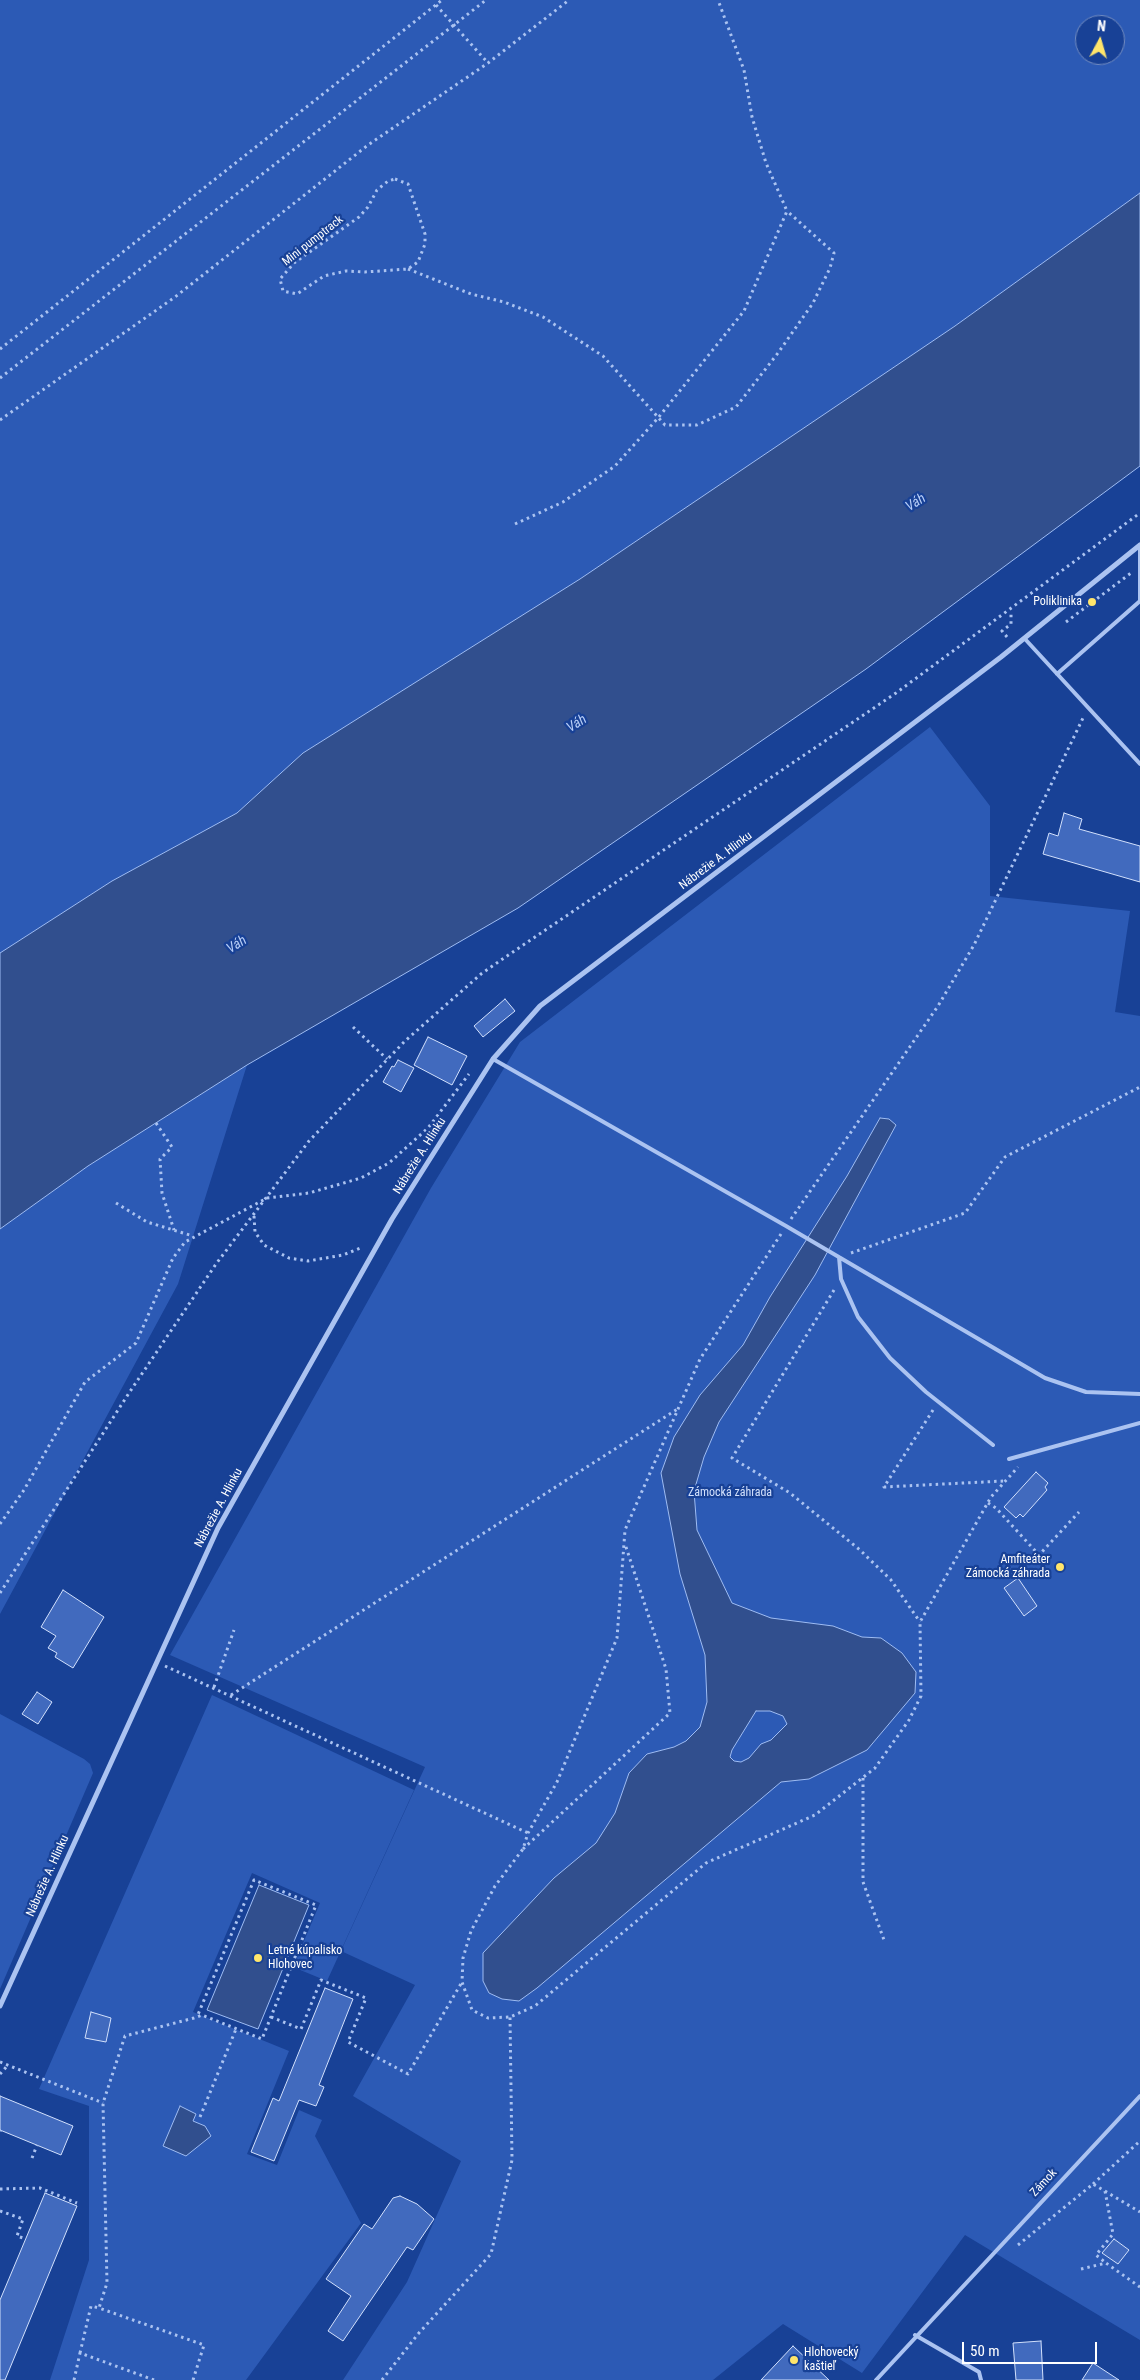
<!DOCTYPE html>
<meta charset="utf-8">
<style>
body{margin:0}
#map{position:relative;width:1140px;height:2380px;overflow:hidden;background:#184196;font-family:"Roboto Condensed",sans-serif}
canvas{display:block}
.north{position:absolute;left:1075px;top:15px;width:50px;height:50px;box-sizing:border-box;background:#184196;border:1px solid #748dc0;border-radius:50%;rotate:6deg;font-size:14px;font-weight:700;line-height:20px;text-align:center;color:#fff}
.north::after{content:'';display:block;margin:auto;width:18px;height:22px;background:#ffe56b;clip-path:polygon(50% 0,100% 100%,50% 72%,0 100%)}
.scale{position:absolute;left:962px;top:2342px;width:135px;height:22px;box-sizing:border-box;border:2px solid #fff;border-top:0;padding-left:6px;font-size:15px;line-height:18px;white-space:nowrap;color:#fff;-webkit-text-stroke:4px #184196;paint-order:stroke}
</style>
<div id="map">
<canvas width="1140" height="2380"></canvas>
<div class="north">N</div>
<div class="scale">50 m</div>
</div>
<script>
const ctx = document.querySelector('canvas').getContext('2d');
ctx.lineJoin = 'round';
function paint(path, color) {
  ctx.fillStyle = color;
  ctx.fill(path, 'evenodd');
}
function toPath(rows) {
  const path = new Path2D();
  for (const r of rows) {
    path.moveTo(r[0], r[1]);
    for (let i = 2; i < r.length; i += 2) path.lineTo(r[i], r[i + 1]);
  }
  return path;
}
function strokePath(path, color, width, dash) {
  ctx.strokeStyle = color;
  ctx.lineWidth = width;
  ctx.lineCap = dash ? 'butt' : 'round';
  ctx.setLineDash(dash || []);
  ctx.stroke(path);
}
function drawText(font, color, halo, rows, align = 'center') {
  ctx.font = font + ' "Roboto Condensed",sans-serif';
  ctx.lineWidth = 4.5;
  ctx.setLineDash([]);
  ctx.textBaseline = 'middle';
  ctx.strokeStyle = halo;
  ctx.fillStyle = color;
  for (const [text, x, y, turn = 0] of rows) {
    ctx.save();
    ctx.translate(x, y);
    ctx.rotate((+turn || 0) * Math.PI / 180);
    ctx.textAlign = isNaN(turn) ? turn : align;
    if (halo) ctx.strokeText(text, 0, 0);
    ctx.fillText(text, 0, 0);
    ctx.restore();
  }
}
paint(toPath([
 [0,0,1140,0,1140,193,955,326,580,579,303,753,237,813,112,881,0,953],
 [1085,25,1115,25,1115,55,1085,55],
 [930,727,990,806,990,896,1130,911,1115,1012,1140,1016,1140,2340,965,2235,862,2373,783,2324,713,2380,343,2380,407,2282,461,2161,353,2096,415,1985,341,1951,425,1767,170,1655,431,1188,520,1042],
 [247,1065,178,1284,0,1614,0,1229,88,1166],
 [212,1695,414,1790,327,1981,293,1967,320,1903,252,1873,193,2012,289,2051,247,2154,277,2165,299,2110,322,2120,315,2136,361,2223,246,2380,50,2380,89,2260,89,2106,39,2089],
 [0,1714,84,1759,90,1764,93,1773,0,1989]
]), '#2c5ab5');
const water = toPath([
 [1140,193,1140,466,866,669,518,908,247,1065,88,1166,0,1229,0,953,112,881,237,813,303,753,580,579,955,326,1140,193],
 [880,1118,889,1119,896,1125,815,1275,719,1422,704,1457,694,1491,697,1530,732,1603,771,1618,833,1626,862,1637,881,1638,902,1653,916,1672,915,1693,867,1750,809,1779,781,1782,537,1988,519,2001,502,1999,489,1993,483,1981,483,1953,554,1878,596,1843,615,1813,629,1773,647,1754,674,1747,686,1741,700,1727,707,1702,705,1655,680,1574,661,1473,674,1437,700,1395,743,1345,770,1297,847,1176,880,1118],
 [756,1711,770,1711,783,1716,787,1724,771,1740,761,1744,749,1758,741,1762,734,1761,730,1757,732,1750,756,1711],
 [259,1885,309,1905,258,2029,207,2010,259,1885],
 [180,2106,196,2114,193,2121,205,2126,211,2136,186,2156,163,2146,180,2106]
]);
paint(water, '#314f8e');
strokePath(water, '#9ebcf3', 1);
const building = toPath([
 [1064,813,1082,819,1079,829,1140,846,1140,882,1043,854,1049,833,1058,836,1064,813],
 [505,999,515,1011,483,1037,474,1026,505,999],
 [428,1037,467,1056,452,1085,414,1065,428,1037],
 [398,1060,414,1068,401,1092,383,1082,392,1066,394,1067,398,1060],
 [1036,1472,1048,1483,1045,1487,1047,1490,1023,1517,1020,1514,1016,1518,1004,1507,1036,1472],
 [1018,1578,1037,1606,1024,1616,1004,1588,1018,1578],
 [63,1590,104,1617,73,1668,55,1657,57,1653,48,1648,56,1636,41,1627,63,1590],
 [37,1692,52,1702,38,1724,22,1714,37,1692],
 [325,1988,353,1999,319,2085,324,2087,316,2106,299,2100,274,2161,251,2152,273,2098,279,2101,325,1988],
 [91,2012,111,2018,106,2042,85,2038,91,2012],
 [0,2096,73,2126,61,2155,0,2130,0,2096],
 [45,2193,77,2206,5,2380,0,2380,0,2300,45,2193],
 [400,2196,417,2204,434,2219,413,2250,407,2247,343,2341,328,2331,351,2296,326,2279,364,2224,372,2229,393,2198,400,2196],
 [1114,2239,1129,2250,1118,2264,1102,2253,1114,2239],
 [1041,2341,1043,2380,1016,2380,1013,2343,1041,2341],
 [793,2346,829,2380,761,2380,793,2346],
 [1093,2363,1119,2380,1082,2380,1093,2363]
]);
paint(building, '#416abe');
strokePath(building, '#d2e0fc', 1);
strokePath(toPath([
 [436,5,488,63],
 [395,179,408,184,425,234,425,244,418,262,408,269,365,272,346,271,324,276,297,294,283,291,280,279,294,263,359,217,368,207,377,190,388,181,395,179],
 [408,269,471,294,504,302,543,317,603,356,665,425,697,425,736,407,778,353,813,303,830,268,834,253,787,211],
 [0,349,442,0],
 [0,378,486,0],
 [0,420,175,297,368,145,488,63,569,0],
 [515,524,563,502,615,466,658,418,744,311,787,211,766,163,752,117,744,70,718,0],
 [1066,622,1131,573],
 [1007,637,1002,631,1011,624,1011,611],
 [353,1027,387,1059],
 [156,1123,172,1147,160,1159,162,1193,174,1230],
 [116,1203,147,1222,193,1236],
 [254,1216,255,1232,264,1245,289,1258,308,1261,343,1255,363,1247],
 [791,1219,938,1006,974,945,1083,718],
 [781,1234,700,1359,625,1530,617,1638,557,1782,528,1833,523,1849,495,1886,471,1931,463,1958,462,1982,472,2010,488,2018,510,2017,535,2006,706,1863,815,1815,875,1768,909,1720,921,1696,920,1622,991,1497,1018,1467],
 [851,1253,965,1213,1005,1157,1140,1087],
 [834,1290,732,1458,790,1493,860,1550,891,1580,920,1622],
 [933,1410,884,1487,1004,1481],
 [988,1503,996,1508,1039,1555,1079,1512],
 [0,1524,24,1490,85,1382,136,1343,173,1258,185,1242,267,1198,309,1193,361,1178,389,1163,428,1128,469,1074],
 [0,1593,129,1393,216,1264,309,1141,405,1041,481,974,504,958,896,693,1140,513],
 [165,1666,528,1833],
 [214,1687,234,1630],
 [231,1695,679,1408],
 [863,1778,863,1882,884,1940],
 [523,1849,670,1713,666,1669,625,1544],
 [271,2017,301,2029,321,1980,366,1998,348,2042,408,2074,462,1982],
 [0,2062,103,2103],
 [0,2074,8,2065],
 [200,2117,236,2029],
 [0,2131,1,2130],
 [32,2158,37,2145],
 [1093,2184,1140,2141],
 [0,2189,40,2188,77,2203],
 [1105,2191,1113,2234,1096,2255,1106,2263],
 [0,2211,23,2219,17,2236,26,2239],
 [1018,2245,1093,2184,1140,2212],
 [1081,2269,1106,2263,1140,2287],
 [80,2353,91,2306,99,2308],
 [74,2380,80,2353,154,2380],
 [193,2380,204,2345,99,2308,107,2283,103,2103,125,2036,194,2018,197,2017,202,2015,262,2039,316,1905,254,1880,197,2017],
 [382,2380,418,2334,491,2254,512,2160,510,2017]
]), '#abc3f1', 3, [2.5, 4]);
strokePath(toPath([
 [1025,639,1140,764],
 [1057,674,1140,601,1140,545],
 [493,1059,786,1226,1045,1378,1086,1392,1140,1394],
 [839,1257,841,1279,858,1317,890,1358,926,1392,993,1445],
 [1009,1459,1140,1423],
 [915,2335,979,2372,981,2380],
 [876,2380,1140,2096]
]), '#abc3f1', 4);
strokePath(toPath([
 [0,2006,218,1528,392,1219,493,1059,540,1006,1001,657,1140,545]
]), '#abc3f1', 5);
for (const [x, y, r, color] of [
 [1092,602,5,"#ffe56b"],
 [1060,1567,5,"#ffe56b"],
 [258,1958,5,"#ffe56b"],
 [794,2360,5,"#ffe56b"]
]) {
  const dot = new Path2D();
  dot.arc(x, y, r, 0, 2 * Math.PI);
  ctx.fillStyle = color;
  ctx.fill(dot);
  strokePath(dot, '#184196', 2);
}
drawText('12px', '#fff', '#184196', [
 ["Mini pumptrack",313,241,-38],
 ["Nábrežie A. Hlinku",716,861,-37],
 ["Nábrežie A. Hlinku",420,1156,-58],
 ["Nábrežie A. Hlinku",219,1508,-62],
 ["Nábrežie A. Hlinku",48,1876,-66],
 ["Zámok",1044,2183,-47]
]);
drawText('12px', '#fff', '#184196', [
 ["Poliklinika",1082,602],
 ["Amfiteáter",1050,1560],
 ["Zámocká záhrada",1050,1574],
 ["Letné kúpalisko",268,1951,"left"],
 ["Hlohovec",268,1965,"left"],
 ["Hlohovecký",804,2353,"left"],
 ["kaštieľ",804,2367,"left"]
], 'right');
drawText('12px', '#d2e0fc', '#184196', [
 ["Zámocká záhrada",730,1493]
]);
drawText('italic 14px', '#b7cdf7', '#184196', [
 ["Váh",916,503,-33],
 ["Váh",577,724,-33],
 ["Váh",237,945,-33]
]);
</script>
